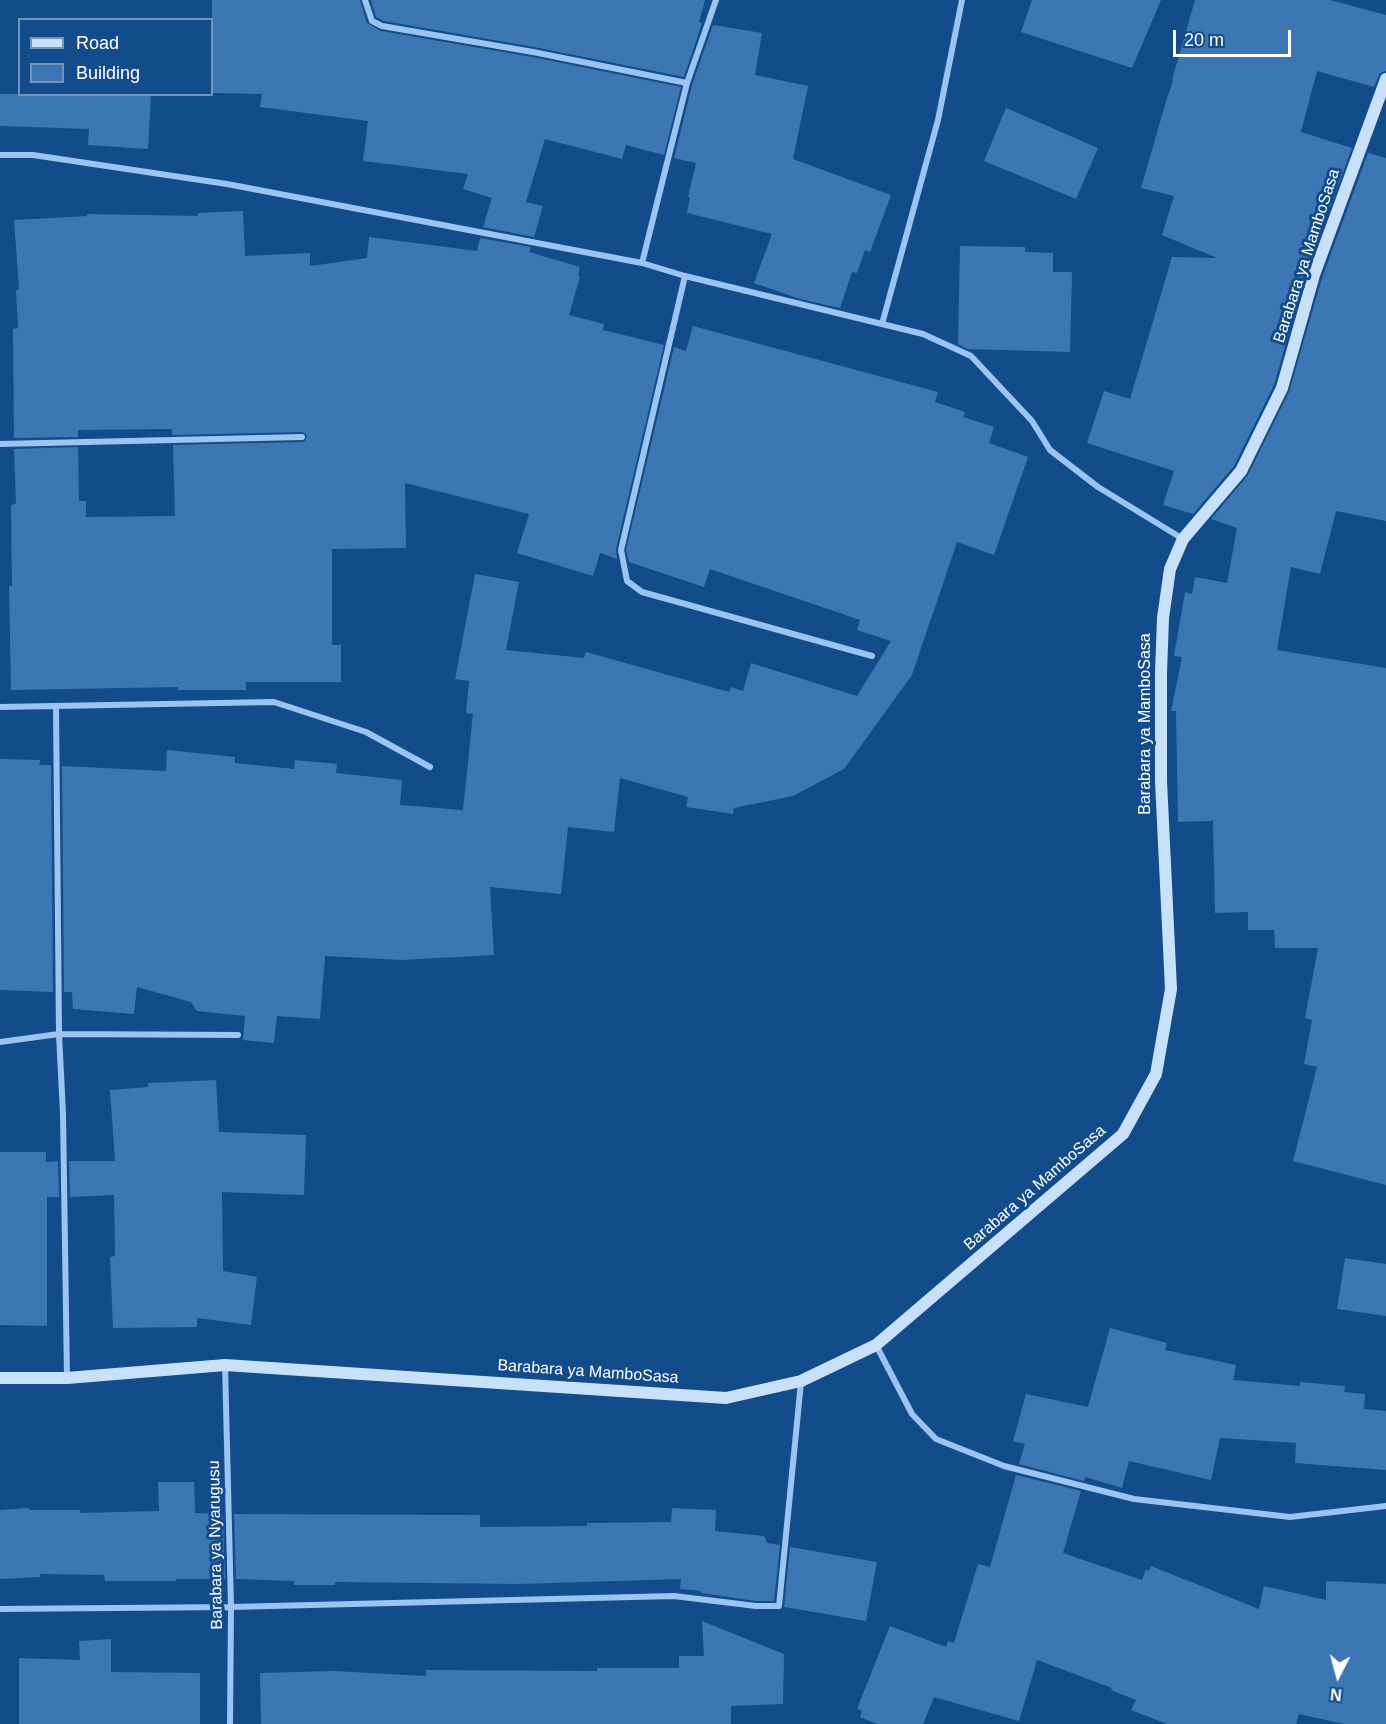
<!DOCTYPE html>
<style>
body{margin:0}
#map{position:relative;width:1386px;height:1724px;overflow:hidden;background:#134c8a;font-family:Helvetica,sans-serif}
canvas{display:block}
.legend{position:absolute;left:18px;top:18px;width:195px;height:78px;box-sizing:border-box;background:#134c8a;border:2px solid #7194b9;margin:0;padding:8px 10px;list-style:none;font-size:18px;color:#fff}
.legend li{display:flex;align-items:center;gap:12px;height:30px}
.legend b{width:30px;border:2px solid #7194b9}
.north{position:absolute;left:1308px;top:1646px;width:60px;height:60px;-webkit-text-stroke:4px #134c8a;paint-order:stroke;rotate:186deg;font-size:16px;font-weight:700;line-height:24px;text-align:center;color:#fff}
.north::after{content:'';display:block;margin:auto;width:21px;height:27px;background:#fff;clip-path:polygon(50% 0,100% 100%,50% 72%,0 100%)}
.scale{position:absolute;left:1173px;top:30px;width:118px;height:27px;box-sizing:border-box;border:3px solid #fff;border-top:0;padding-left:8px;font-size:18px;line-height:21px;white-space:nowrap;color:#fff;-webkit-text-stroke:4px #134c8a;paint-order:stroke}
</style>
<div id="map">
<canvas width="1386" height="1724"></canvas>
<ul class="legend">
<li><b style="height:8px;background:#c9e0fb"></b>Road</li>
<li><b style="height:16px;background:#3c76b3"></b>Building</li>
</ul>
<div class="north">N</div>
<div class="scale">20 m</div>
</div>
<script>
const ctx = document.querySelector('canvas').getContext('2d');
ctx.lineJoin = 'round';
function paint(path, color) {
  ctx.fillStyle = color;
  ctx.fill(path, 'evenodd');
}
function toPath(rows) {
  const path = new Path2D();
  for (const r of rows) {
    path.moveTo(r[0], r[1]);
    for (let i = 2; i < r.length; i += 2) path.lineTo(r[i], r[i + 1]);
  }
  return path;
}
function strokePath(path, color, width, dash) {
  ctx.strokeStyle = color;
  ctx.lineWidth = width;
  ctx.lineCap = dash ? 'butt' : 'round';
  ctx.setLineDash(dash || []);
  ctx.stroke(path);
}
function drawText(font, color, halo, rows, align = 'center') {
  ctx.font = font + ' Helvetica,sans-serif';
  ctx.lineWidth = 6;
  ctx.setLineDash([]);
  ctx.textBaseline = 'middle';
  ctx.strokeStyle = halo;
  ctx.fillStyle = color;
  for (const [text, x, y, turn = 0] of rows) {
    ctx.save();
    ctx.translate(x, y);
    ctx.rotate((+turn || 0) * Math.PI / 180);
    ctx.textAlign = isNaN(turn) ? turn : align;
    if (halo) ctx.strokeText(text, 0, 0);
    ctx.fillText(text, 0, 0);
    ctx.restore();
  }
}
paint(toPath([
 [212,0,360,0,367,23,381,31,532,57,681,87,664,155,626,145,622,159,545,139,526,202,543,206,534,237,483,227,492,198,463,189,468,174,363,161,368,121,260,107,262,94,212,93],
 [371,0,705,0,699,22,702,23,684,77,534,47,384,21,376,17],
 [1032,0,1161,0,1132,68,1021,32],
 [1195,0,1330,0,1386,15,1386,71,1380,73,1374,87,1317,71,1301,132,1352,148,1306,273,1274,385,1234,466,1193,514,1163,505,1174,471,1087,443,1104,391,1130,399,1172,257,1217,258,1162,235,1174,196,1141,188,1167,98,1173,81,1172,80],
 [713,25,762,33,755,75,808,86,793,159,891,195,870,252,865,250,857,273,852,272,840,308,800,299,754,283,772,234,687,213,690,197,688,197,696,163,674,158,692,85],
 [0,94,151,94,148,149,88,145,89,129,0,126],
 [1006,108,1098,148,1076,199,984,161],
 [1368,153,1386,158,1386,521,1336,511,1320,574,1291,567,1277,650,1386,668,1386,1185,1293,1161,1317,1067,1304,1064,1312,1020,1305,1018,1318,948,1275,948,1274,930,1248,930,1248,912,1215,913,1213,821,1178,822,1176,711,1171,711,1182,657,1174,656,1185,592,1192,594,1195,577,1227,583,1237,528,1211,519,1248,475,1289,392,1322,278],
 [243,211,245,256,310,253,310,266,367,258,369,237,477,251,480,238,531,247,529,252,580,267,578,276,580,277,569,315,604,324,603,330,664,345,616,549,617,559,600,553,593,576,517,553,529,514,405,483,406,548,332,549,332,645,341,645,341,682,246,682,246,690,178,690,178,687,11,690,9,586,12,586,11,505,16,504,14,449,78,447,79,501,86,501,86,517,175,516,173,445,302,442,305,441,307,437,306,434,302,432,172,435,172,429,78,430,78,437,14,438,13,329,18,328,16,290,19,289,14,220,87,216,87,214,198,216,198,213],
 [960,246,1025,247,1025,252,1053,253,1053,272,1072,272,1070,352,968,349,958,344],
 [693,326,938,392,935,402,965,412,963,417,994,427,989,443,1028,457,994,555,957,542,912,675,844,769,793,796,734,808,733,814,686,807,688,797,620,778,614,832,568,827,561,894,490,887,494,955,402,960,325,956,320,1019,277,1016,274,1043,243,1040,245,1016,197,1011,191,1002,137,987,134,1014,73,1009,72,992,64,992,62,766,166,771,167,750,235,757,235,763,294,769,295,760,337,764,336,773,402,780,400,805,463,810,473,714,466,713,469,681,455,679,475,574,519,582,506,650,584,658,586,652,729,692,731,687,743,691,751,663,857,696,891,641,857,630,860,620,710,569,704,587,629,562,626,550,674,347,686,351],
 [0,759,40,760,39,765,51,765,53,992,0,990],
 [216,1080,219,1132,306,1135,304,1195,222,1192,223,1271,257,1277,251,1325,197,1318,197,1327,113,1328,110,1257,115,1256,114,1195,70,1197,69,1161,115,1161,110,1090,148,1087,148,1083],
 [0,1152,46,1152,46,1162,58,1161,59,1197,47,1197,47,1326,0,1325],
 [1345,1258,1386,1264,1386,1316,1337,1309],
 [1110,1328,1167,1343,1165,1350,1236,1365,1233,1380,1300,1386,1300,1382,1345,1386,1344,1392,1365,1394,1364,1409,1386,1411,1386,1470,1295,1463,1296,1443,1220,1438,1211,1480,1129,1461,1122,1488,1085,1477,1084,1481,1019,1464,1025,1444,1013,1441,1026,1394,1088,1407],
 [1016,1475,1081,1491,1063,1553,1142,1580,1146,1569,1149,1571,1151,1566,1259,1609,1264,1586,1326,1600,1326,1581,1386,1584,1386,1724,1344,1724,1299,1714,1296,1724,1167,1724,1131,1710,1136,1700,1111,1690,1112,1688,1037,1660,1019,1721,934,1697,923,1724,877,1724,860,1717,862,1711,857,1709,890,1626,946,1647,948,1641,954,1643,978,1564,990,1567],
 [158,1482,194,1482,195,1513,223,1514,225,1579,176,1579,176,1581,105,1581,104,1575,40,1574,40,1577,0,1579,0,1510,29,1508,29,1510,80,1510,80,1513,159,1511],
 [672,1508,716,1510,715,1531,764,1536,767,1543,780,1545,774,1601,756,1601,701,1593,701,1591,680,1589,681,1579,519,1584,335,1582,335,1585,294,1585,294,1581,236,1579,234,1514,480,1515,480,1527,587,1526,587,1523,671,1522],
 [790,1547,877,1562,866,1621,784,1607],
 [702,1621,784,1654,783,1704,731,1706,731,1724,261,1724,260,1673,334,1671,426,1676,426,1670,597,1671,597,1668,679,1668,679,1656,704,1656],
 [111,1639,111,1672,200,1673,200,1724,19,1724,19,1658,80,1660,79,1641]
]), '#3c76b3');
strokePath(toPath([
 [365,0,372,21,382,26,533,52,687,83],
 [0,155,33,155,227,184,642,263,685,276,923,334,971,356,1032,421,1050,450,1098,487,1183,539],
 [642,263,687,83,716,0],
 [685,276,621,550,627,581,642,592,872,656],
 [882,324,938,120,962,0],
 [0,444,302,437],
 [56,706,59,1034,63,1114,67,1378],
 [0,707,274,702,366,732,430,767],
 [0,1042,59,1034,238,1035],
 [876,1345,912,1414,936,1439,1004,1466,1134,1499,1290,1517,1386,1506],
 [225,1365,231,1607,230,1724],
 [0,1609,231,1607,674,1596,756,1606,779,1606,801,1382]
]), '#9bc4f0', 6);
strokePath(toPath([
 [0,1378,67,1378,225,1365,726,1398,801,1381,876,1345,1123,1134,1156,1074,1171,989,1161,781,1161,673,1163,618,1170,569,1183,539,1241,471,1282,388,1314,275,1386,79]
]), '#c9e0fb', 12);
drawText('16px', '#fff', '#134c8a', [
 ["Barabara ya MamboSasa",1307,256,-72],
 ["Barabara ya MamboSasa",1146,724,-90],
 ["Barabara ya MamboSasa",1035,1188,-41],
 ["Barabara ya MamboSasa",588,1372,4],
 ["Barabara ya Nyarugusu",216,1545,-91]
]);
</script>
